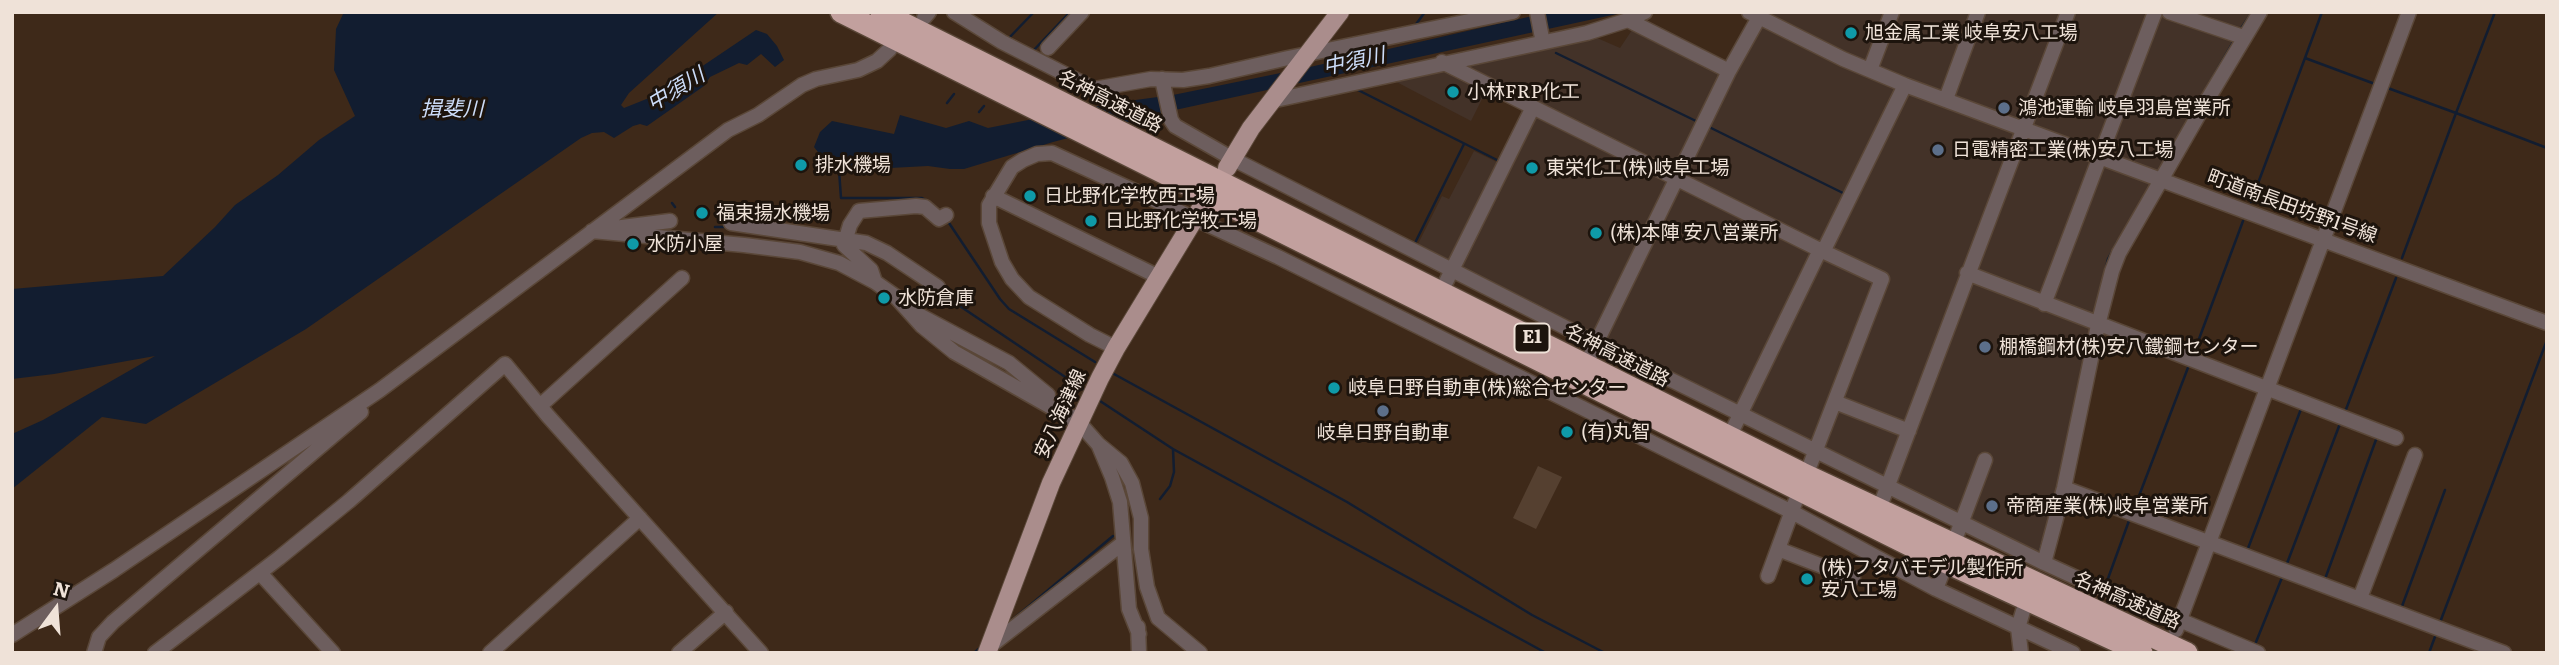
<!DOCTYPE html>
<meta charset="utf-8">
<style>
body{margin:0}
#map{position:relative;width:2559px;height:665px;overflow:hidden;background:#3e2919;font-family:Literata,serif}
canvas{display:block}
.frame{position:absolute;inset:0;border:14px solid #efe2d8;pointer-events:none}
.north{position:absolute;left:21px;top:574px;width:70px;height:70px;-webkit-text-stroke:5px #1d140d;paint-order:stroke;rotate:16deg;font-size:19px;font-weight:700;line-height:28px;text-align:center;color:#efe2d8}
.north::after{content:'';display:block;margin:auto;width:24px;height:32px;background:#efe2d8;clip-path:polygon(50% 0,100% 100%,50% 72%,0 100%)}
</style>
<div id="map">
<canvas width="2559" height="665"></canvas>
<div class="frame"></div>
<div class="north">N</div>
</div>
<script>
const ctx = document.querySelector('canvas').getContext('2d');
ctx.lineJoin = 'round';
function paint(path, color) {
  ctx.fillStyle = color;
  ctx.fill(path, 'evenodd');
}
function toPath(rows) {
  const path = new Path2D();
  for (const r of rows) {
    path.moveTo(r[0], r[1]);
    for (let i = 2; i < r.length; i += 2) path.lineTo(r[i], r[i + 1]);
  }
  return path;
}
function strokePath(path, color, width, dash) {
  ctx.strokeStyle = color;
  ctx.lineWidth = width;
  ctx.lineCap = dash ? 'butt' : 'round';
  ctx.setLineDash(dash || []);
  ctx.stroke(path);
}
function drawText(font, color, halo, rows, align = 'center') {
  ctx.font = font + ' Literata,"Noto Sans JP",serif';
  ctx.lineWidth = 6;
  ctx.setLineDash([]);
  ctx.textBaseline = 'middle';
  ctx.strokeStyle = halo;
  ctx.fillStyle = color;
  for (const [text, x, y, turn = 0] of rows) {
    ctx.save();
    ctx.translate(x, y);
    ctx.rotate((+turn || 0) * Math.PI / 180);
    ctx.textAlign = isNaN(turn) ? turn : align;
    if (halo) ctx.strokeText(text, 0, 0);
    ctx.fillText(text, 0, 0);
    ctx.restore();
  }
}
paint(toPath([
 [1768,12,2256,12,2111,260,2041,556,1957,512,1813,446,1417,246,1442,196,1449,199,1474,151,1501,164,1529,110,1487,89,1471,121,1387,77,1588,34,1620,48,1634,27,1730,76]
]), '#433228');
paint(toPath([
 [1538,466,1562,477,1536,529,1513,518]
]), '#554030');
paint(toPath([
 [344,12,719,12,629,93,621,105,624,108,664,92,756,30,767,34,777,46,784,60,775,67,761,54,747,65,739,63,710,77,704,86,647,126,640,124,633,126,614,138,604,132,592,133,581,138,306,329,146,424,102,417,12,489,12,434,43,420,155,356,54,374,12,379,12,289,163,276,215,227,235,205,278,175,319,140,355,116,334,70,336,29],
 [1550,12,1626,12,1175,110,1053,142,964,169,950,169,928,166,833,171,814,147,820,132,832,121,894,134,900,115,946,128,969,121,988,128,1113,103,1173,95,1310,67]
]), '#121d30');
strokePath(toPath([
 [2322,12,2305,58,2375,84],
 [2495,12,2456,113,2547,148],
 [1414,27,1425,12],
 [2240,30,2250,15],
 [1007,40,1034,12],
 [1031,53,1070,12],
 [1556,53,1698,122],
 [2207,87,2235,39],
 [2385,87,2456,113,2402,258],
 [1354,88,1501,162],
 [947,103,954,94],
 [979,112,984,106],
 [1707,126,1845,194],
 [839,170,841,198,922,198,931,203,941,212],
 [2251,202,2305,58],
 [672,203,675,207],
 [947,220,1000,299,1009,309,1095,362],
 [715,227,726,227],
 [1414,245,1464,144],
 [2101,288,2108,259,2117,242],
 [939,292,1086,391],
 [2193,355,2243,221],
 [1114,374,1347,502,1532,615,1605,653],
 [1097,399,1173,449,1546,653],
 [2345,412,2396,278],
 [1160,499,1170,486,1174,472,1173,449],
 [2134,509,2189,365],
 [2247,551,2301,409],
 [2039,553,2043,540],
 [2286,566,2341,421],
 [2325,579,2377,437],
 [2106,584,2130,518],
 [2401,609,2445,490],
 [1011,621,1113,536],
 [2439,625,2547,340],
 [2254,647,2283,575],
 [974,653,982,646],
 [2429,653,2436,634]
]), '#121d30', 2.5);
const minor = toPath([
 [954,12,1002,42,1094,89,1151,79,1183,80,1209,76,1288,58,1513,12],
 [1537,12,1542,38],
 [1749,12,1843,59,1905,85,2547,323],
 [2169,12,2243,37],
 [924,18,929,12],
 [1628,20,1645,12],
 [1048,48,1082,12],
 [1442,62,1820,250,1882,279,1810,465],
 [1870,70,1892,12],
 [1162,79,1171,120,1175,126,1233,159,1596,343,2044,563,2092,585,2113,592,2258,653],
 [1946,99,1978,12],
 [1271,101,1587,33,1628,20,1729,71],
 [993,196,1159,277],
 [731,223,866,243,887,253,938,287],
 [614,228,670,221],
 [592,231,744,245,800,252,839,263,875,282,895,296,922,326,954,352,1079,423],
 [1824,250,1905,85],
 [1967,273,2396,438],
 [875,282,871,270,844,245,850,225,859,211,916,206,925,207,939,219,946,215],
 [1445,284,1533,107],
 [2044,304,2155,12],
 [917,314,1009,363,1048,395],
 [1116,348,1090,335,1029,297,1012,279,1002,262,989,223,989,205,1012,167,1023,160,1037,154,1052,153,1278,257,1792,512,1936,589,2073,653],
 [1591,354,1729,71,1762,12],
 [1835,402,1909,431],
 [541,405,682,278],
 [1074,417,1098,444,1121,463,1132,483,1141,518,1141,549,1147,587,1158,618,1200,653],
 [1733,429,1820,250],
 [1099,446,1112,477,1120,502,1129,609,1139,634],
 [2064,488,2504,653],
 [1882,501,2068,12],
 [1956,537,1985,460],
 [1778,549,1853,578],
 [2044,563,2064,488,2098,325,2112,271,2119,253,2206,102,2260,12],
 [260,573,333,653],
 [1768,576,1796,500],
 [1936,589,1943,571],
 [2360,598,2415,455],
 [1138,627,1139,653],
 [2176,630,2409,12],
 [12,635,114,570,380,390,728,130,758,115,802,85,816,79,858,70,877,61,890,49],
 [989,647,1123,543],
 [94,653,99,637,113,622,361,412],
 [155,653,279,558,349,501,505,364,548,416,761,653],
 [490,653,640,518],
 [679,653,726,612],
 [2021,653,2018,628,2023,611]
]);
const major = toPath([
 [1227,168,1251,128,1340,12],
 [987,653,1051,483,1100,378,1116,348,1201,208]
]);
const highway = toPath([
 [841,12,1923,552,2142,653],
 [881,12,1802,473,2187,653]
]);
strokePath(minor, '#5a4738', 17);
strokePath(major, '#5a4738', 20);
strokePath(highway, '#5a4738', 24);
strokePath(minor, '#6d5e5e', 14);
strokePath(major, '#aa8d8c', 18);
strokePath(highway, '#c2a09e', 21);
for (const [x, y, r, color] of [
 [1851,33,7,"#0f9aa8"],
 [1453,92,7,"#0f9aa8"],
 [2004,108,7,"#5c6f8a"],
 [1938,150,7,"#5c6f8a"],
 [801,165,7,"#0f9aa8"],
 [1532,168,7,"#0f9aa8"],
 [1030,196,7,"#0f9aa8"],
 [702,213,7,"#0f9aa8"],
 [1091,221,7,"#0f9aa8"],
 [1596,233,7,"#0f9aa8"],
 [633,244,7,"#0f9aa8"],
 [884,298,7,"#0f9aa8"],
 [1985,347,7,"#5c6f8a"],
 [1334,388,7,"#0f9aa8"],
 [1383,411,7,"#5c6f8a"],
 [1567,432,7,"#0f9aa8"],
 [1992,506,7,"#5c6f8a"],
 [1807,579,7,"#0f9aa8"]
]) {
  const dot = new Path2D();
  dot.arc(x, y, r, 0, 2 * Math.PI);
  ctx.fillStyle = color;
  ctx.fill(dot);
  strokePath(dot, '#1d140d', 2.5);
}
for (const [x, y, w] of [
 [1532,338,35]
]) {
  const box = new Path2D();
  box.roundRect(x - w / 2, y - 14.5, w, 29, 5);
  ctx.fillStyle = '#1d140d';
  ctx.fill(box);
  strokePath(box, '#efe2d8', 2);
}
drawText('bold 18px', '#efe2d8', null, [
 ["E1",1532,338]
]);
drawText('19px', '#efe2d8', '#1d140d', [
 ["旭金属工業 岐阜安八工場",1865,33],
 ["小林FRP化工",1467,92],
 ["鴻池運輸 岐阜羽島営業所",2018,108],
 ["日電精密工業(株)安八工場",1952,150],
 ["排水機場",815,165],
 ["東栄化工(株)岐阜工場",1546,168],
 ["日比野化学牧西工場",1044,196],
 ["福束揚水機場",716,213],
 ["日比野化学牧工場",1105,221],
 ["(株)本陣 安八営業所",1610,233],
 ["水防小屋",647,244],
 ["水防倉庫",898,298],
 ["棚橋鋼材(株)安八鐵鋼センター",1999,347],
 ["岐阜日野自動車(株)総合センター",1348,388],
 ["(有)丸智",1581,432],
 ["岐阜日野自動車",1383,433,"center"],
 ["帝商産業(株)岐阜営業所",2006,506],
 ["(株)フタバモデル製作所",1821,568],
 ["安八工場",1821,590]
], 'left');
drawText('19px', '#efe2d8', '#1d140d', [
 ["名神高速道路",1110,102,27],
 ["町道南長田坊野1号線",2292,207,20],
 ["名神高速道路",1617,356,27],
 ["安八海津線",1061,414,-65],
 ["名神高速道路",2127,601,24]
]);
drawText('italic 21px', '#ccdcf8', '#1d140d', [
 ["中須川",1354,62,-12],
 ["中須川",676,90,-31],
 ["揖斐川",452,110]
]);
</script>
